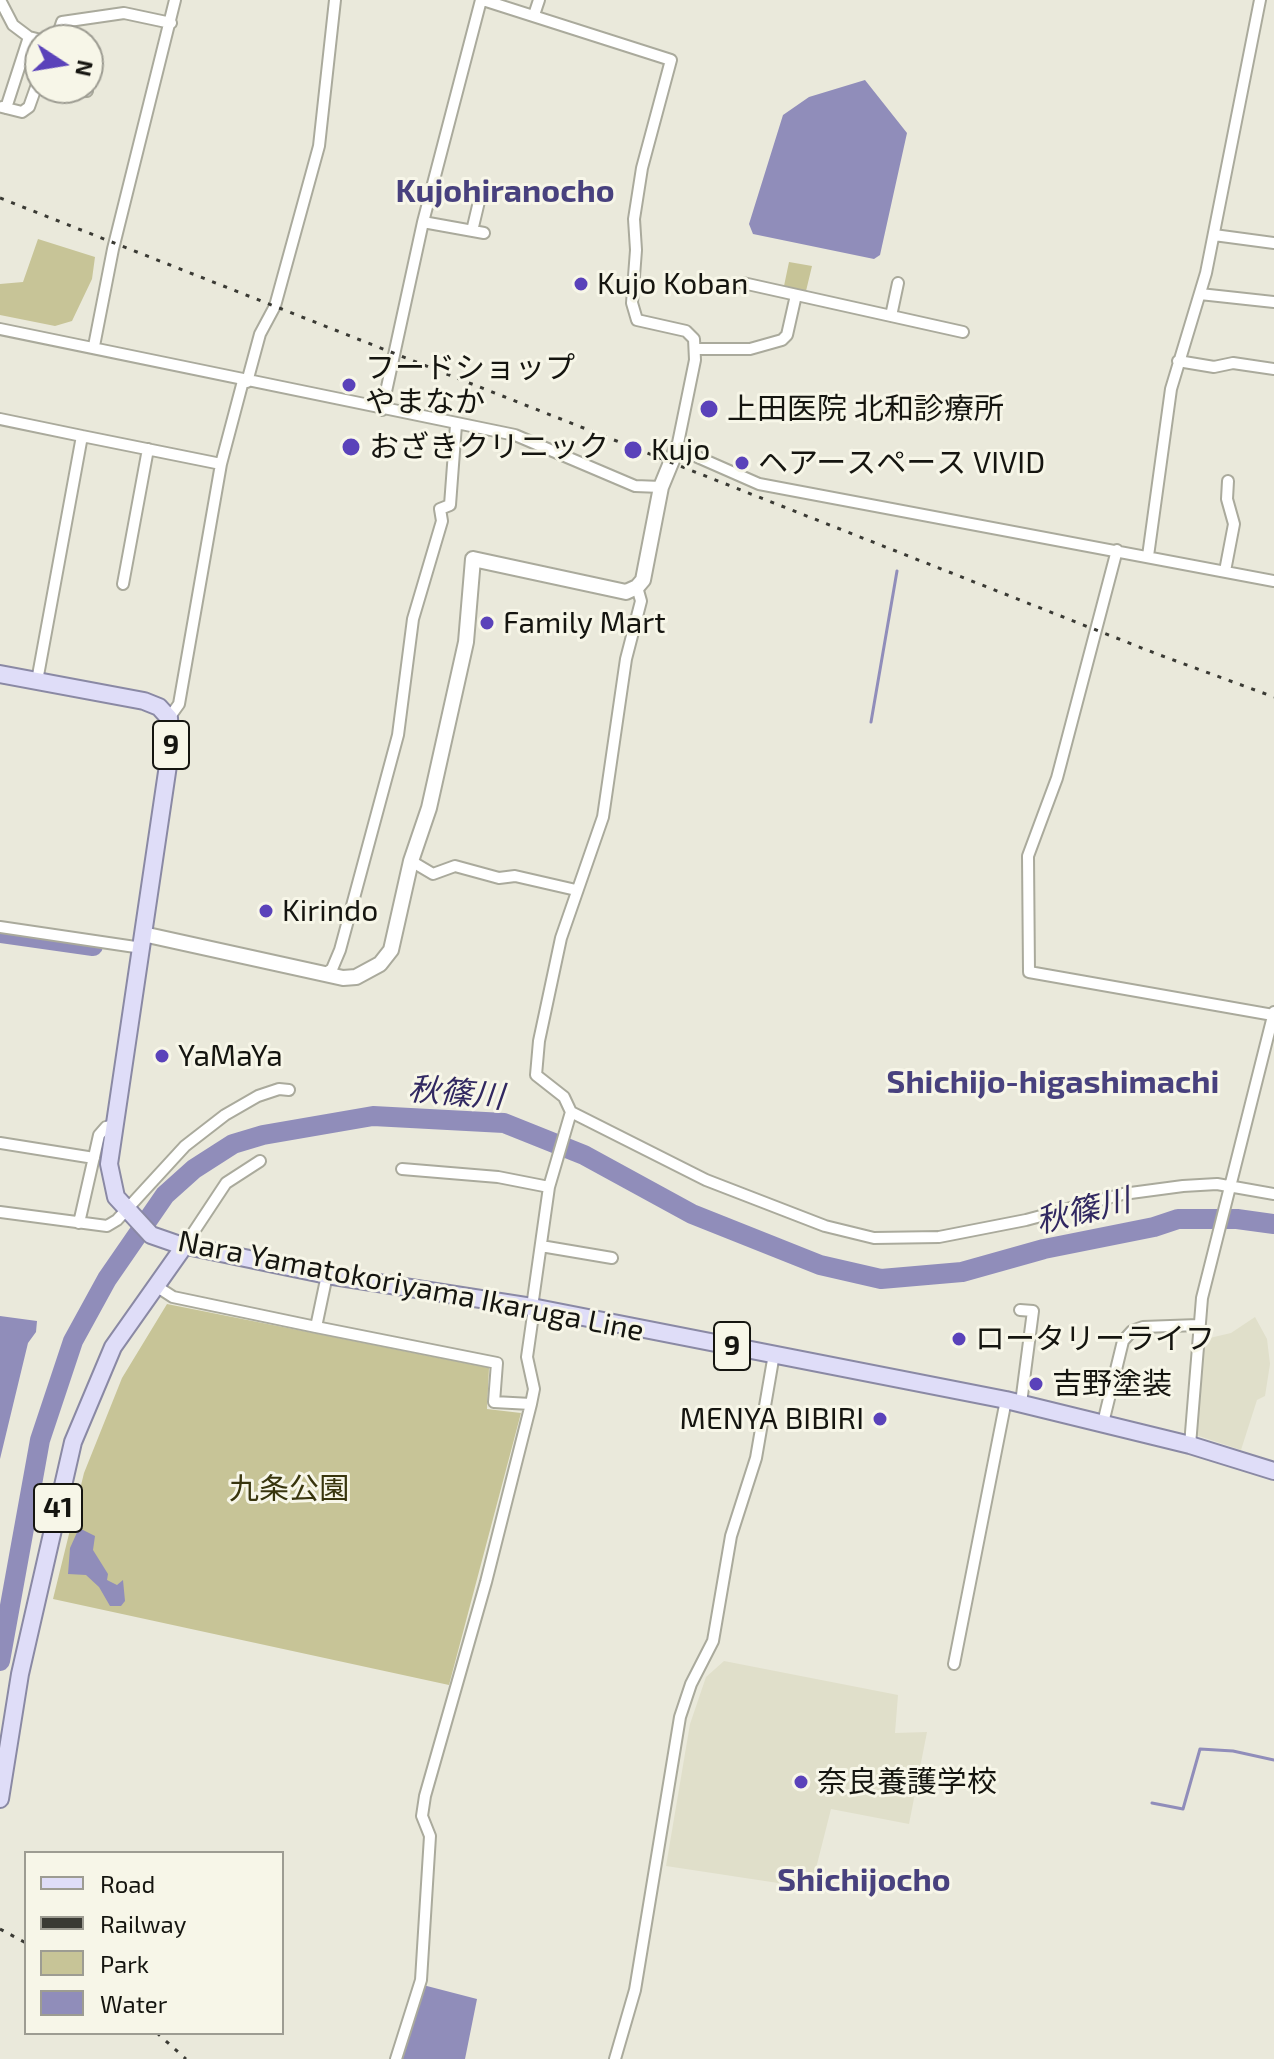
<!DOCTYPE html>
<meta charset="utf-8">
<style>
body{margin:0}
#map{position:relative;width:1274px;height:2059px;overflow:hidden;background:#eae9db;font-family:"Exo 2",sans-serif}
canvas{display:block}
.legend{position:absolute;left:24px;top:1851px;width:260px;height:184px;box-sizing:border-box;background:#f7f6e8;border:2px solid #9d9c92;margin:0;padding:10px 14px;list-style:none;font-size:24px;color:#151510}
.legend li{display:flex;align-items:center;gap:16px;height:40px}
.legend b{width:40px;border:2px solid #9d9c92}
.north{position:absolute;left:24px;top:24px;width:80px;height:80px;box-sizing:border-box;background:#f7f6e8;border:2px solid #9d9c92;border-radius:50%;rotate:102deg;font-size:22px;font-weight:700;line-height:32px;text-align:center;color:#151510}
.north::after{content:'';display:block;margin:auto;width:28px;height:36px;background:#5a42ba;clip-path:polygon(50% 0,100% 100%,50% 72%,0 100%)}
</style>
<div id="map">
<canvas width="1274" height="2059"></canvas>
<ul class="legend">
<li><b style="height:10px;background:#dfddf8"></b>Road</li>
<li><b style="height:10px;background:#3a3a34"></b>Railway</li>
<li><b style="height:22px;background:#c7c497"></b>Park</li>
<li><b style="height:22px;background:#908dba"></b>Water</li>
</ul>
<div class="north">N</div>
</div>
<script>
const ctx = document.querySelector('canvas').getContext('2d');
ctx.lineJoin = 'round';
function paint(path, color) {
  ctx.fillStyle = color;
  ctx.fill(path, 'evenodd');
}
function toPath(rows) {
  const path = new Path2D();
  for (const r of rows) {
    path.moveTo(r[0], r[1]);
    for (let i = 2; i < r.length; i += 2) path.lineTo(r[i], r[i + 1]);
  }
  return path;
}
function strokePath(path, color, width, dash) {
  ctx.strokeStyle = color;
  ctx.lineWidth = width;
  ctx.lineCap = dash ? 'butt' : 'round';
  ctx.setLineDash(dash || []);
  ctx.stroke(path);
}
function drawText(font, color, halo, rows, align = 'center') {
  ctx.font = font + ' "Exo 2","Noto Sans JP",sans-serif';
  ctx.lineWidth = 6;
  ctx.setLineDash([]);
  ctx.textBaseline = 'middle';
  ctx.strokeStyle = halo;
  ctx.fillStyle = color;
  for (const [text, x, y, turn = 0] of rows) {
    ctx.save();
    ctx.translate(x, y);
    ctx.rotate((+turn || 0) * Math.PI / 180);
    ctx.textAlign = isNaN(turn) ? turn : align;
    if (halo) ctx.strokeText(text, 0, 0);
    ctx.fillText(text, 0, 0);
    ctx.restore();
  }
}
paint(toPath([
 [1255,1317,1267,1339,1270,1364,1265,1396,1257,1400,1241,1450,1193,1434,1201,1340,1231,1333],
 [724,1661,898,1695,895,1733,927,1732,909,1824,831,1809,811,1888,666,1866,690,1724,706,1677]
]), '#e0dfca');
paint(toPath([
 [38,239,95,257,92,279,72,321,55,326,0,315,0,284,23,282],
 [789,262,812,266,806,291,784,286],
 [167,1304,489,1368,487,1409,521,1413,449,1685,53,1599,84,1473,122,1378]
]), '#c7c497');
paint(toPath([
 [865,80,907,133,880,255,874,259,753,234,749,224,783,115,809,97],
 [0,1316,37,1321,36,1332,28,1343,0,1459],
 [79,1528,95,1536,93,1550,108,1574,107,1580,117,1585,123,1580,125,1601,121,1606,110,1606,99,1587,86,1575,68,1574,70,1548],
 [423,1985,477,1999,465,2059,402,2059]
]), '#908dba');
strokePath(toPath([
 [871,722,897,571],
 [1152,1803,1183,1809,1200,1749,1233,1751,1274,1760]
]), '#908dba', 3);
strokePath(toPath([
 [0,933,93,946],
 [0,1661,40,1440,73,1341,107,1279,165,1195,194,1169,233,1144,263,1135,373,1116,504,1123,584,1155,692,1214,820,1265,881,1279,962,1272,1044,1249,1154,1227,1178,1219,1237,1219,1274,1224]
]), '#908dba', 20);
const street = toPath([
 [0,0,13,25,29,37],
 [483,0,671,60,642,168,634,219,636,250,632,303,637,320,686,331,694,339,695,360,677,448,759,484,1274,581],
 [534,15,539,0],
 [56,40,62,22,124,13,171,23],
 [76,88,87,91],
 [2,107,22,112,29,107,40,76],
 [6,108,29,37,41,40],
 [423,222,484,233],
 [472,231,481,193],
 [1214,235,1274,243],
 [743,283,963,332],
 [1200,294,1274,302],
 [891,316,898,283],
 [0,329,515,435,635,486,661,487],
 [94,346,113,249,175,0],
 [695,349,750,349,782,340,787,335,796,295],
 [1178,361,1214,367,1233,363,1274,369],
 [247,382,260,334,275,306,319,146,335,0],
 [382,410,423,222,481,0],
 [0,419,82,436,37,681],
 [82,436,221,464],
 [1117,550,1057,778,1028,856,1029,972,1273,1015],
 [1148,556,1171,389,1206,273,1260,0],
 [1225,571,1234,524,1227,499,1228,481],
 [123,584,148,449],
 [169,718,179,704,221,464,243,381],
 [411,861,433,874,455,866,499,878,515,876,576,890],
 [0,927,142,948],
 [323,975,332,969,340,950,398,735,413,619,442,521,440,509,450,505,456,425],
 [571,1112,706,1180,825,1226,874,1238,939,1237,1026,1220,1123,1194,1183,1186,1217,1184,1274,1194],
 [0,1143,94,1158],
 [402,1169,498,1177,549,1187],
 [0,1212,107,1226,117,1220,185,1146,225,1115,258,1096,279,1089,289,1090],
 [79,1223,99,1135,106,1127,116,1125],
 [185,1245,226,1183,260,1161],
 [541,1246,612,1258],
 [327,1275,316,1327,497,1363,494,1402,531,1404],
 [156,1286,173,1297,316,1327],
 [532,1307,549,1187,571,1112,564,1097,536,1075,539,1041,561,938,603,817,626,659,641,601,637,587],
 [1020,1310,1033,1311,1021,1403],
 [1103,1423,1123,1341,1132,1331,1143,1327,1198,1325],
 [1190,1445,1202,1298,1274,1012],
 [954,1664,1006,1400],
 [396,2059,421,1980,430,1836,422,1816,425,1796,486,1582,531,1404,534,1389,527,1357,534,1308],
 [615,2059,635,1990,680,1717,691,1684,713,1641,731,1536,756,1458,774,1354]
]);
const secondary = toPath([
 [143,934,343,978,356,977,380,964,391,950,411,861,429,808,466,642,473,559,626,592,637,587,643,580,661,487,677,448]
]);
const primary = toPath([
 [0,674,144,701,159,707,169,718,171,745,109,1164,116,1197,151,1235,177,1244,327,1275,532,1307,1006,1400,1190,1445,1274,1471],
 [0,1799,20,1674,73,1442,113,1347,185,1245]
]);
strokePath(street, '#aaaa9c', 14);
strokePath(secondary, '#aaaa9c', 18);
strokePath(primary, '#8a89a4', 20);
strokePath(street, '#fff', 10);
strokePath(secondary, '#fff', 14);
strokePath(primary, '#dfddf8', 16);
strokePath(toPath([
 [0,198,1157,654,1274,697],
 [0,1929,26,1943],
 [157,2033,186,2059]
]), '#3a3a34', 3, [4, 8]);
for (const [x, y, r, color] of [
 [581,284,8,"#5a42ba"],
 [349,385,8,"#5a42ba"],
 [709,409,10,"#5a42ba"],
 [351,447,10,"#5a42ba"],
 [633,450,10,"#5a42ba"],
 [742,463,8,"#5a42ba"],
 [487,623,8,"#5a42ba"],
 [266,911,8,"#5a42ba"],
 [162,1056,8,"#5a42ba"],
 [959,1339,8,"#5a42ba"],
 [1036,1384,8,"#5a42ba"],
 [880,1419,8,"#5a42ba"],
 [801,1782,8,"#5a42ba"]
]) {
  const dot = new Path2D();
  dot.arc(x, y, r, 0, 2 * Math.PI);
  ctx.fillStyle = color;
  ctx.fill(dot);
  strokePath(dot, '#f7f6e8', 3);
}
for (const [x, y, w] of [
 [171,745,36],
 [732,1346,36],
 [58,1508,48]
]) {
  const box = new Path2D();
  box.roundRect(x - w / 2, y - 24, w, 48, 6);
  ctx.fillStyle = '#f7f6e8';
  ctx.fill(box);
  strokePath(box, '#151510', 2);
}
drawText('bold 28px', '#151510', null, [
 ["9",171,745],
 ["9",732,1346],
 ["41",58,1508]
]);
drawText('30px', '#151510', '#f7f6e8', [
 ["Kujo Koban",597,284],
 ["フードショップ",365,368],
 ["やまなか",365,402],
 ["上田医院 北和診療所",727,409],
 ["おざきクリニック",369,447],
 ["Kujo",651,450],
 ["ヘアースペース VIVID",758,463],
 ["Family Mart",503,623],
 ["Kirindo",282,911],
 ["YaMaYa",178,1056],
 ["ロータリーライフ",975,1339],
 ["吉野塗装",1052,1384],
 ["MENYA BIBIRI",864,1419,"right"],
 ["奈良養護学校",817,1782]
], 'left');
drawText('30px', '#151510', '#f7f6e8', [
 ["Nara Yamatokoriyama Ikaruga Line",411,1286,11]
]);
drawText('30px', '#38350d', '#f7f6e8', [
 ["九条公園",289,1489]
]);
drawText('bold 32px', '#48417e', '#f7f6e8', [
 ["Kujohiranocho",505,191],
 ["Shichijo-higashimachi",1053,1082],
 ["Shichijocho",864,1880]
]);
drawText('italic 32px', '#312861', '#f7f6e8', [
 ["秋篠川",456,1093,5],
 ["秋篠川",1083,1211,-14]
]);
</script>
